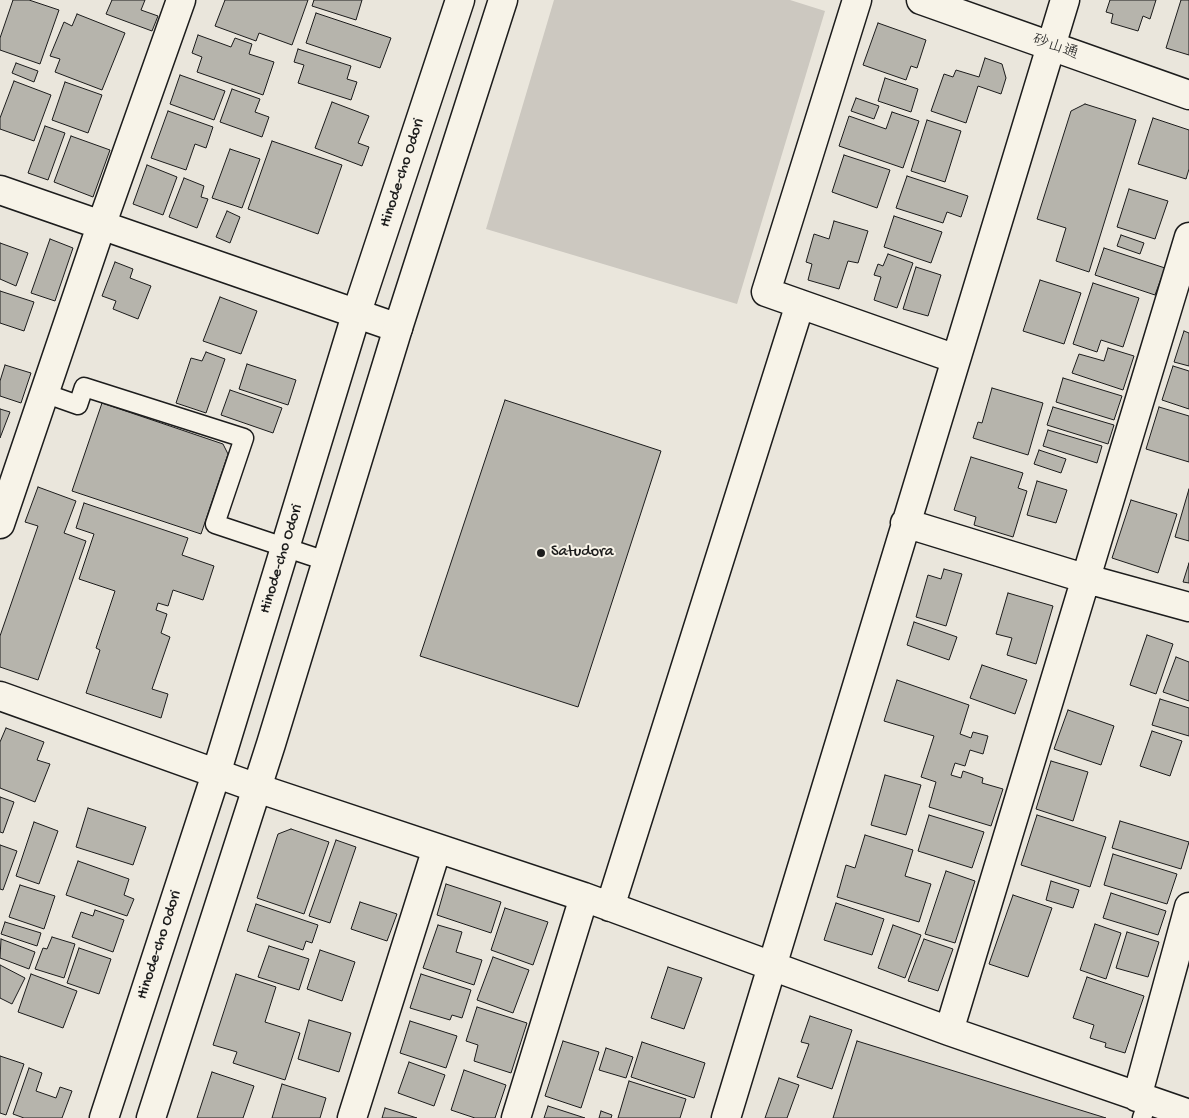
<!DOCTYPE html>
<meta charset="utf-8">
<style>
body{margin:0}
canvas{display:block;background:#eae6dc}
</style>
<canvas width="1189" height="1118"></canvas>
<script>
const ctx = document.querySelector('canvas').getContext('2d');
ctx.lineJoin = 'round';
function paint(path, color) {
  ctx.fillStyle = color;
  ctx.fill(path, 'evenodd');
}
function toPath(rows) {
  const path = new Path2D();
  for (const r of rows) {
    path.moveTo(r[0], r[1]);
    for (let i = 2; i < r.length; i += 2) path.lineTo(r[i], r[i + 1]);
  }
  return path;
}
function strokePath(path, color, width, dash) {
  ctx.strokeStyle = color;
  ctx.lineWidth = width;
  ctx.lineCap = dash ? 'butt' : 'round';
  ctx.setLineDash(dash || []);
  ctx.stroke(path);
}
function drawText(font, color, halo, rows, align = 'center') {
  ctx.font = font + ' "Gochi Hand","Klee One",sans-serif';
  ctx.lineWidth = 4;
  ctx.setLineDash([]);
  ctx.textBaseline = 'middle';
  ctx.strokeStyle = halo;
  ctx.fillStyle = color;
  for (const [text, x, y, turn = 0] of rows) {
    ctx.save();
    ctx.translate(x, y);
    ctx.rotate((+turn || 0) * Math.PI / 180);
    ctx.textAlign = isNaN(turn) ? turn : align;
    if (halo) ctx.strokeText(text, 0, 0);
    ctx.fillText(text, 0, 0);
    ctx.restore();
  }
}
paint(toPath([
 [554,0,790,0,825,11,737,304,486,229]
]), '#ccc8c0');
const building = toPath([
 [13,0,29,0,59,10,40,64,0,50,0,38,13,0],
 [112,0,145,0,141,10,158,16,152,31,106,14,112,0],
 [225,0,308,0,292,45,259,33,256,41,215,26,225,0],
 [314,0,362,0,356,20,312,6,314,0],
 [1110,0,1156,0,1150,19,1143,16,1138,31,1111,23,1113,14,1106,12,1110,0],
 [1181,0,1189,0,1189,55,1166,48,1181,0],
 [316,13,391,38,380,68,306,43,316,13],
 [77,14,125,33,102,90,55,72,60,59,50,56,64,22,72,26,77,14],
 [878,23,926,40,917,68,911,66,906,80,863,65,878,23],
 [198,35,231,47,235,38,252,44,249,54,274,62,263,95,197,72,202,57,192,53,198,35],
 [298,49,351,66,347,79,357,82,351,100,298,83,304,65,294,62,298,49],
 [985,58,1002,64,1006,78,1001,94,978,86,966,123,931,111,944,74,953,77,956,70,979,77,985,58],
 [16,63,38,71,34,82,12,73,16,63],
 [180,75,225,91,214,120,170,104,180,75],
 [885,78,918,89,911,112,878,101,885,78],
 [14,81,51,95,34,141,0,129,0,118,14,81],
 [65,82,102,95,88,133,52,120,65,82],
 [232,89,260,99,255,112,269,117,262,137,220,122,232,89],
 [856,98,879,106,874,119,851,111,856,98],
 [332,102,369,116,358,143,369,147,362,166,315,148,332,102],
 [1085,104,1136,120,1089,272,1056,261,1066,228,1037,219,1071,111,1085,104],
 [168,111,213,127,206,148,195,144,186,170,151,158,168,111],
 [892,112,919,121,903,168,839,146,849,116,886,129,892,112],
 [1153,118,1189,130,1189,169,1186,179,1138,164,1153,118],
 [927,120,961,131,945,182,911,171,927,120],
 [45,126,65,133,48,180,28,173,45,126],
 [71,136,110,150,93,197,54,182,71,136],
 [272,141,342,165,318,234,248,209,272,141],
 [230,149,260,159,242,208,212,198,230,149],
 [844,155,890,170,877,208,832,192,844,155],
 [147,165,177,177,163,215,133,204,147,165],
 [907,176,968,196,961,217,947,212,943,223,896,208,907,176],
 [184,178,204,186,201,197,208,199,197,228,169,217,184,178],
 [1129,189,1168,201,1155,239,1117,227,1129,189],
 [227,211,240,217,230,243,216,237,227,211],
 [894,216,942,232,931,263,884,247,894,216],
 [834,221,868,231,858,263,848,261,839,289,808,280,812,264,806,262,814,234,829,239,834,221],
 [1121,235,1144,243,1140,254,1117,246,1121,235],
 [50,239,73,248,55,301,31,293,50,239],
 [0,243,28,253,16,286,0,279,0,243],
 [1104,248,1165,268,1155,295,1095,275,1104,248],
 [888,254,913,263,897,308,874,300,881,277,874,275,878,264,883,266,888,254],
 [115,262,133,269,130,278,151,286,138,319,113,309,116,301,102,296,115,262],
 [916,267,941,275,928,316,903,309,916,267],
 [1040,280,1081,293,1064,344,1023,331,1040,280],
 [1093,283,1139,298,1123,347,1101,340,1097,352,1073,344,1093,283],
 [0,291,34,302,24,331,0,323,0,291],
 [220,297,257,311,241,354,203,341,220,297],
 [1184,331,1189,333,1189,366,1174,362,1184,331],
 [1108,348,1134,356,1123,390,1072,373,1079,354,1104,361,1108,348],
 [206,352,225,359,206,413,176,403,191,358,202,361,206,352],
 [247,364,296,380,288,405,239,389,247,364],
 [5,365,31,373,21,403,0,396,0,381,5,365],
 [1173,366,1189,371,1189,409,1162,400,1173,366],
 [1063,378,1122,396,1114,420,1056,402,1063,378],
 [992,388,1043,403,1028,455,973,438,978,422,982,423,992,388],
 [230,390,282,408,273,433,221,415,230,390],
 [505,400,661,451,578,707,420,656,505,400],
 [102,403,223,444,228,454,201,534,72,491,102,403],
 [1053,407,1114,425,1108,444,1047,425,1053,407],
 [1159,407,1189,416,1189,462,1146,449,1159,407],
 [0,409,10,412,0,438,0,409],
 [1048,430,1102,446,1097,463,1043,446,1048,430],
 [1039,450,1066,459,1061,473,1034,464,1039,450],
 [971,457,1023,473,1018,488,1027,491,1013,537,974,525,976,517,954,510,971,457],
 [1037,481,1067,490,1056,523,1027,515,1037,481],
 [38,487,76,501,64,533,86,541,38,680,0,667,0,636,38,526,25,522,38,487],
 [1189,489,1189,541,1175,537,1189,489],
 [1131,500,1177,514,1158,573,1112,558,1131,500],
 [84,503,188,538,182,555,214,566,203,600,173,590,168,606,158,603,156,610,167,614,161,633,170,637,152,689,168,694,161,718,86,693,100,650,96,648,115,591,79,579,94,534,76,528,84,503],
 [1189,563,1189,583,1183,582,1189,563],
 [944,569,962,574,946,626,916,617,928,575,941,579,944,569],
 [1008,593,1053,606,1036,664,1007,655,1012,638,996,634,1008,593],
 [914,622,957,637,949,660,907,645,914,622],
 [1147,635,1173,644,1156,694,1130,685,1147,635],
 [1176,657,1189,662,1189,701,1163,692,1176,657],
 [982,665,1027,680,1015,714,970,698,982,665],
 [897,680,969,705,960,734,971,738,973,732,988,736,983,754,970,750,965,766,955,763,951,775,961,778,963,771,983,778,982,783,1003,789,991,826,929,807,936,782,921,777,934,736,884,721,897,680],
 [1160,699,1189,708,1189,736,1152,725,1160,699],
 [1068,710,1114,726,1101,765,1054,749,1068,710],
 [6,728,44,742,37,760,50,764,35,802,0,788,0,742,6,728],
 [1152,731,1182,741,1170,776,1140,766,1152,731],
 [1051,761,1088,772,1073,821,1036,809,1051,761],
 [885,775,921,785,906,835,871,825,885,775],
 [0,797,14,802,3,833,0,832,0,797],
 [88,808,146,827,133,865,76,847,88,808],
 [929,815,984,832,972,868,918,851,929,815],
 [1037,815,1106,837,1090,887,1021,865,1037,815],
 [1120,821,1189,842,1181,869,1112,848,1120,821],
 [34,822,58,831,39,884,16,876,34,822],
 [291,829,329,842,304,914,257,898,278,834,291,829],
 [865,835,913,850,905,876,931,884,919,922,837,897,846,865,855,868,865,835],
 [336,840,356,847,330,923,309,916,336,840],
 [0,845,17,851,3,890,0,889,0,845],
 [1113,854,1177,874,1167,904,1104,885,1113,854],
 [78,861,129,879,124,895,134,899,127,916,66,895,78,861],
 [946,871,975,881,955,943,925,934,946,871],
 [1051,881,1079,890,1073,908,1046,900,1051,881],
 [446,884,501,902,491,933,437,915,446,884],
 [20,885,55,896,44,929,9,917,20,885],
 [1111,893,1166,911,1158,935,1103,918,1111,893],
 [1013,895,1052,908,1028,977,989,964,1013,895],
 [360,902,397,914,387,941,351,929,360,902],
 [836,903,884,919,872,955,824,940,836,903],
 [256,904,318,925,312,943,306,941,303,950,247,931,256,904],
 [505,908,548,922,533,965,491,950,505,908],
 [95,910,124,920,113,952,72,937,81,912,93,916,95,910],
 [5,922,41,933,37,946,1,934,5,922],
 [1095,924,1121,933,1106,979,1080,970,1095,924],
 [438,925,462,932,456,952,482,960,474,985,423,968,438,925],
 [893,925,921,935,905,978,878,968,893,925],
 [1127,932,1159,942,1148,977,1116,968,1127,932],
 [52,937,75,944,64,978,35,969,43,948,47,949,52,937],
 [1,939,35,952,29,969,0,958,1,939],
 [924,939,953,949,938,991,908,981,924,939],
 [269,946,309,959,299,990,258,977,269,946],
 [79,948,111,959,99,994,67,983,79,948],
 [320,950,355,962,342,1001,307,989,320,950],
 [493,957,529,970,513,1013,477,1000,493,957],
 [0,965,25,978,12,1004,0,998,0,965],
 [668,967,702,978,684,1029,651,1018,668,967],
 [31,974,77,991,63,1028,18,1012,31,974],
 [236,974,276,987,265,1022,300,1033,285,1080,233,1063,237,1052,213,1045,236,974],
 [421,974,471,990,462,1018,452,1015,450,1020,410,1008,421,974],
 [1087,977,1144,996,1125,1053,1105,1047,1106,1043,1090,1038,1094,1025,1073,1018,1087,977],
 [477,1007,527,1023,511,1073,474,1061,478,1045,466,1041,477,1007],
 [810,1016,852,1030,832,1089,797,1077,809,1044,801,1042,810,1016],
 [309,1020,351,1033,339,1072,298,1059,309,1020],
 [410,1021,457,1036,446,1068,400,1053,410,1021],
 [563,1041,599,1052,581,1108,545,1096,563,1041],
 [857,1041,1106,1118,833,1118,857,1041],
 [642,1042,705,1063,694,1098,631,1077,642,1042],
 [606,1048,633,1057,626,1078,599,1070,606,1048],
 [0,1056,24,1064,6,1115,0,1113,0,1056],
 [409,1062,445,1075,434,1106,398,1093,409,1062],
 [29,1068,42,1073,36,1091,56,1098,60,1087,72,1091,62,1118,24,1118,13,1114,29,1068],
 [464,1070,506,1085,495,1118,475,1118,451,1110,464,1070],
 [212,1072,254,1086,243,1118,197,1118,212,1072],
 [779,1078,799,1085,787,1118,765,1118,779,1078],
 [629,1081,686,1099,680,1118,618,1118,629,1081],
 [282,1084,326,1098,320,1118,272,1118,282,1084],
 [548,1106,585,1118,544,1118,548,1106],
 [385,1108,417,1118,382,1118,385,1108],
 [601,1111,612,1115,611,1118,599,1118,601,1111]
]);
paint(building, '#b6b4ac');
strokePath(building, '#1c1c1c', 1);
const lane = toPath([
 [44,393,78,405,84,387,244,438,215,524,326,561],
 [1142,1118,1148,1100]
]);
const street = toPath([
 [857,0,766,292,956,359],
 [0,190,398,328],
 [905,523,1087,579,1189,607],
 [0,524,101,226,181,0],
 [0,696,257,788,584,897,949,1031,1189,1114],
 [610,907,800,304],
 [949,1031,1189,237],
 [1137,1097,1189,907],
 [352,1118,437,848],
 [516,1118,584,897],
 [726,1118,1065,0]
]);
const secondary = toPath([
 [921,0,1189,95],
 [104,1118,216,774,356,315,460,0],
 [151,1118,271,744,398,328,503,0]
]);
strokePath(lane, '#1c1c1c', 21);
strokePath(street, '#1c1c1c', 31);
strokePath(secondary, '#1c1c1c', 31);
strokePath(lane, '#f7f3e8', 18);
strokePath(street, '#f7f3e8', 28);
strokePath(secondary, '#f7f3e8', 28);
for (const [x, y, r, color] of [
 [541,553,5,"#1c1c1c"]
]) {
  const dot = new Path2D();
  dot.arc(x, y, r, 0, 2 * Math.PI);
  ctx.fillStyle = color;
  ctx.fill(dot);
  strokePath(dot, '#f7f3e8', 2);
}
drawText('16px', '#1c1c1c', '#f7f3e8', [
 ["砂山通",1055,48,19],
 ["Hinode-cho Odori",403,173,-72],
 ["Hinode-cho Odori",282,559,-73],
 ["Hinode-cho Odori",160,945,-72]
]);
drawText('16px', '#1c1c1c', '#f7f3e8', [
 ["Satudora",551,553]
], 'left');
</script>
